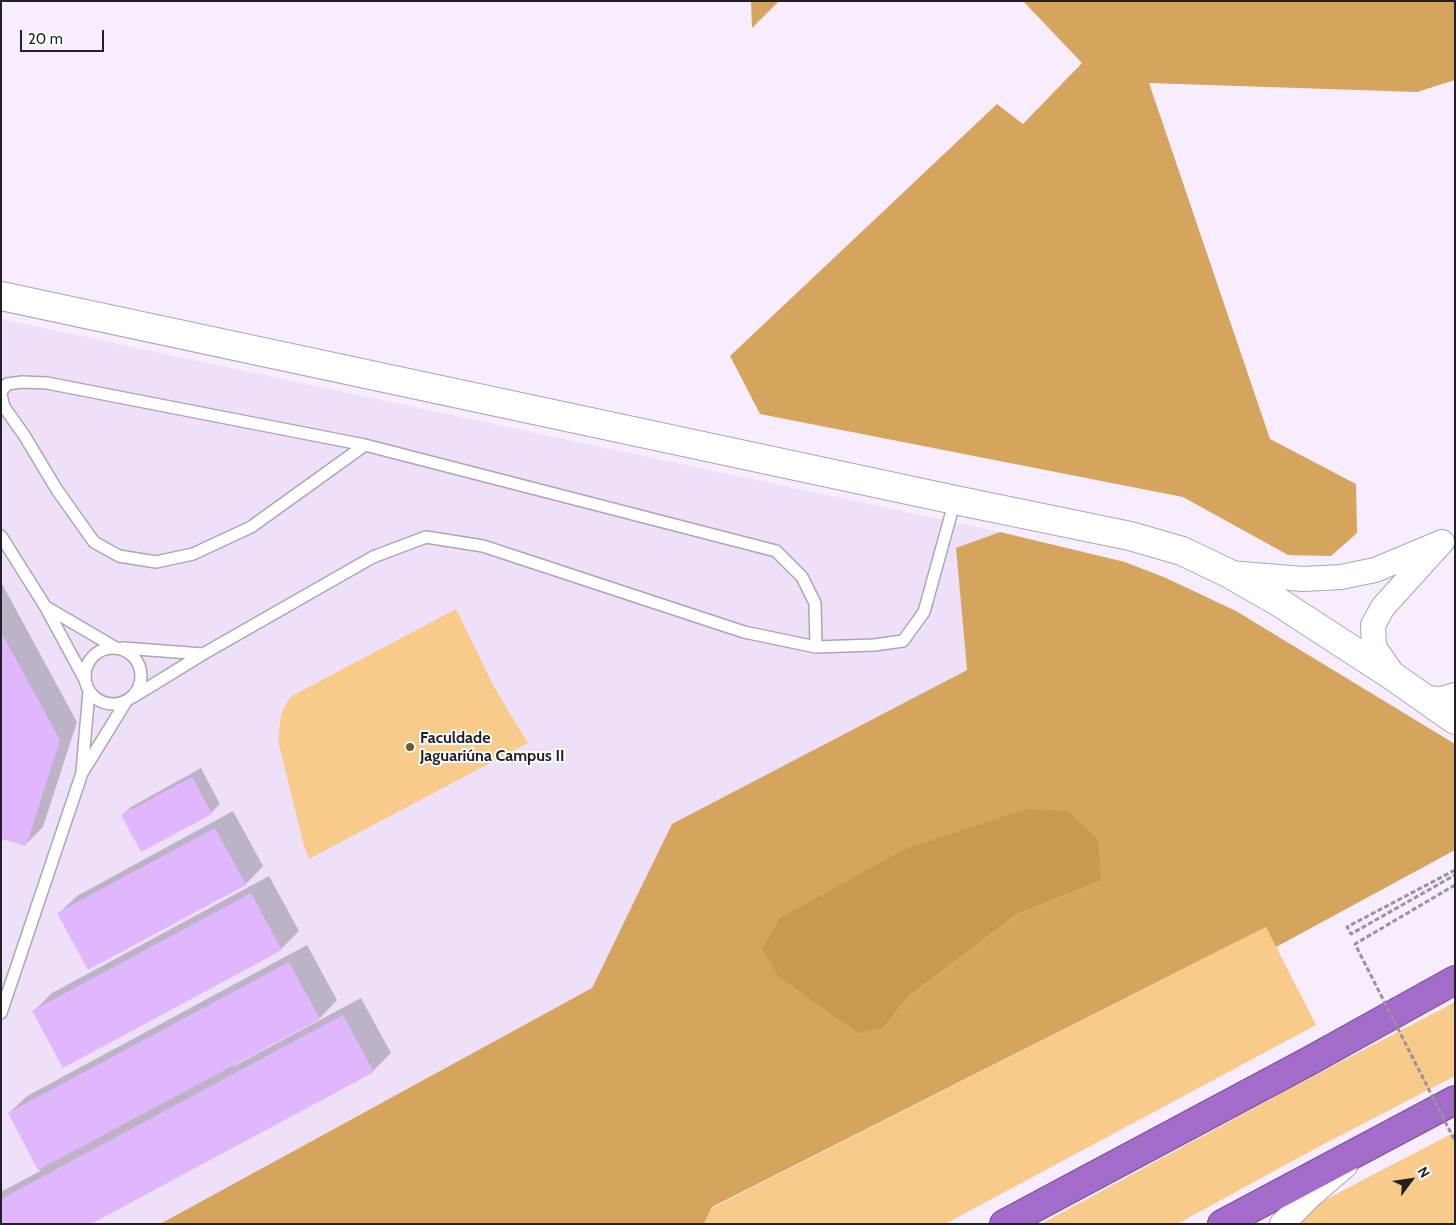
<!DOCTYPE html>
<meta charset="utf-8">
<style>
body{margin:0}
#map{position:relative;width:1456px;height:1225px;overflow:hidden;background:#f7edfe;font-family:Cabin,sans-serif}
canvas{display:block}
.frame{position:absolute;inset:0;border:2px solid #221f25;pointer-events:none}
.north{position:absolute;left:1386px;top:1155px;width:50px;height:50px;-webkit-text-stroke:4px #fff;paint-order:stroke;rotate:59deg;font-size:14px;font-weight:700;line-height:20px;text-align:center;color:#221f25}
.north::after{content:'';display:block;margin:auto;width:18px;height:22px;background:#221f25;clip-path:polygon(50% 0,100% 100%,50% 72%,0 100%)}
.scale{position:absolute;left:20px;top:30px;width:84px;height:22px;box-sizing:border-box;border:2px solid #221f25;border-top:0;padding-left:6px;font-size:15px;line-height:18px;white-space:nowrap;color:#221f25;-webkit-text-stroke:4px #fff;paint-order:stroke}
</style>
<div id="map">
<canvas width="1456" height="1225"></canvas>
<div class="frame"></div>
<div class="north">N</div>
<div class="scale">20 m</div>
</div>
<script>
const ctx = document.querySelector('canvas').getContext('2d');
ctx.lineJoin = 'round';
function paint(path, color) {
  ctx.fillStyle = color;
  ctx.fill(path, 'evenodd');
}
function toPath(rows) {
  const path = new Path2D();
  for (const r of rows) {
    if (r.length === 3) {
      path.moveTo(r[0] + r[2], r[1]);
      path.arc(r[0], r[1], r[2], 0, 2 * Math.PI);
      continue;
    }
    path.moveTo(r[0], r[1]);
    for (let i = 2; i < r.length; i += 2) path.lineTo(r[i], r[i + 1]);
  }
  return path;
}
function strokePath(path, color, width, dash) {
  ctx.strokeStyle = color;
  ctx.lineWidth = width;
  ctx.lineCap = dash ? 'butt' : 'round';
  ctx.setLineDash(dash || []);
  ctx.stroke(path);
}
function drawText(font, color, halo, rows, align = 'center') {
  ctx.font = font + ' Cabin,sans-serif';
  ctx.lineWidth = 4;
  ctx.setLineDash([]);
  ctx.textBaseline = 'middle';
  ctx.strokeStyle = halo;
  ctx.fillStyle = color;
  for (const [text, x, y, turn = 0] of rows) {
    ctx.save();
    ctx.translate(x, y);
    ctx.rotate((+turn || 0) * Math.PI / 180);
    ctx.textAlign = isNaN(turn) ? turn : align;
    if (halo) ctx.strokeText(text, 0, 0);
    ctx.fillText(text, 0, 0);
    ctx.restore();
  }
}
paint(toPath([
 [1,319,1000,532,956,548,967,670,673,824,592,988,160,1224,1,1224]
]), '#ede0f8');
paint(toPath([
 [456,609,494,687,528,743,309,859,304,846,278,741,281,714,290,697],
 [1266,927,1316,1025,945,1224,704,1224,712,1208],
 [1455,1002,1455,1076,1320,1146,1177,1224,1041,1224,1291,1088],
 [1455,1132,1455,1224,1295,1224,1315,1205]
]), '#f9cb8b');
paint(toPath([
 [751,1,779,1,752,28],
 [1023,1,1455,1,1455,80,1417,92,1149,83,1270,439,1356,484,1357,533,1331,556,1288,555,1183,497,760,414,730,356,997,104,1023,124,1082,63],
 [1000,532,1125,562,1166,578,1236,611,1455,744,1455,850,1276,947,1266,927,712,1207,704,1224,160,1224,592,988,672,824,967,670,956,548],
 [1101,881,1016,915,908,997,884,1027,780,918]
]), '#d6a55d');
paint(toPath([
 [1026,809,1068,811,1098,839,1101,881,1016,915,908,997,884,1027,858,1033,778,976,762,949,780,918,905,849]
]), '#ca9951');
paint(toPath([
 [1,582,77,722,43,827,25,845,1,837],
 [201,768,220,804,211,813,122,815,131,807],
 [233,811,263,866,246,884,88,968,59,913,77,896],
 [269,876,299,931,281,949,63,1066,34,1011,52,993],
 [307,945,337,1000,320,1018,233,1064,234,1066,361,998,391,1053,373,1071,1,1224,1,1192,40,1171,9,1113,27,1096]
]), '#0003');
paint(toPath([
 [1,632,60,740,26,846,1,839],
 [192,777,212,814,141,852,121,815],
 [215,828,246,885,88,970,57,913],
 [251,893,282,950,63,1068,32,1011],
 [289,962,320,1019,38,1170,8,1113],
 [343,1015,374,1072,91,1224,1,1224,1,1199]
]), '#e0b7ff');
const service = toPath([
 [1,392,7,384,22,382,47,383,365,445,776,551,802,577,815,603,816,647],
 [1,394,4,407,24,435,57,490,94,542,119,556,156,562,193,554,251,527,365,445],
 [1,536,45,606,85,680],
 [46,607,116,648],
 [113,676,28],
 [123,648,203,654],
 [133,697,203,654,373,557,426,537,483,546,744,632,816,647,874,645,903,641,924,612,955,500],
 [82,771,89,691],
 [1,1013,82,773,127,700]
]);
const minor = toPath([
 [1229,573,1303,579,1341,577,1375,570,1442,542,1383,607,1373,625,1374,647,1392,673],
 [1422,698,1442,699,1455,695],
 [1282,1224,1310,1196,1345,1166]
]);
const tertiary = toPath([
 [1,296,955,500,1130,536,1182,551,1228,573,1277,601,1394,677,1455,720]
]);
const motorway = toPath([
 [1004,1224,1311,1060,1455,980],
 [1222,1224,1455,1100]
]);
strokePath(service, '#ada5b5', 14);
strokePath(minor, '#ada5b5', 26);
strokePath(tertiary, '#ada5b5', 30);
strokePath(motorway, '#765090', 30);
strokePath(toPath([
 [1455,870,1347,927,1351,934,1455,875]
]), '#9a939f', 3, [5, 2.5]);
strokePath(service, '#fff', 11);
strokePath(minor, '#fff', 24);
strokePath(tertiary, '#fff', 28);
strokePath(motorway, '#a36bca', 28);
strokePath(toPath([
 [1455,885,1355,944,1455,1141]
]), '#9a939f', 3, [5, 2.5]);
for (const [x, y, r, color] of [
 [410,747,5,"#735529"]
]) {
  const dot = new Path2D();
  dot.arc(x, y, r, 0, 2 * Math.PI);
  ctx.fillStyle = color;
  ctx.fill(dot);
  strokePath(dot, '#fff', 2);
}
drawText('bold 16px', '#221f25', '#fff', [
 ["Faculdade",420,738],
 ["Jaguariúna Campus II",420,756]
], 'left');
</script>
